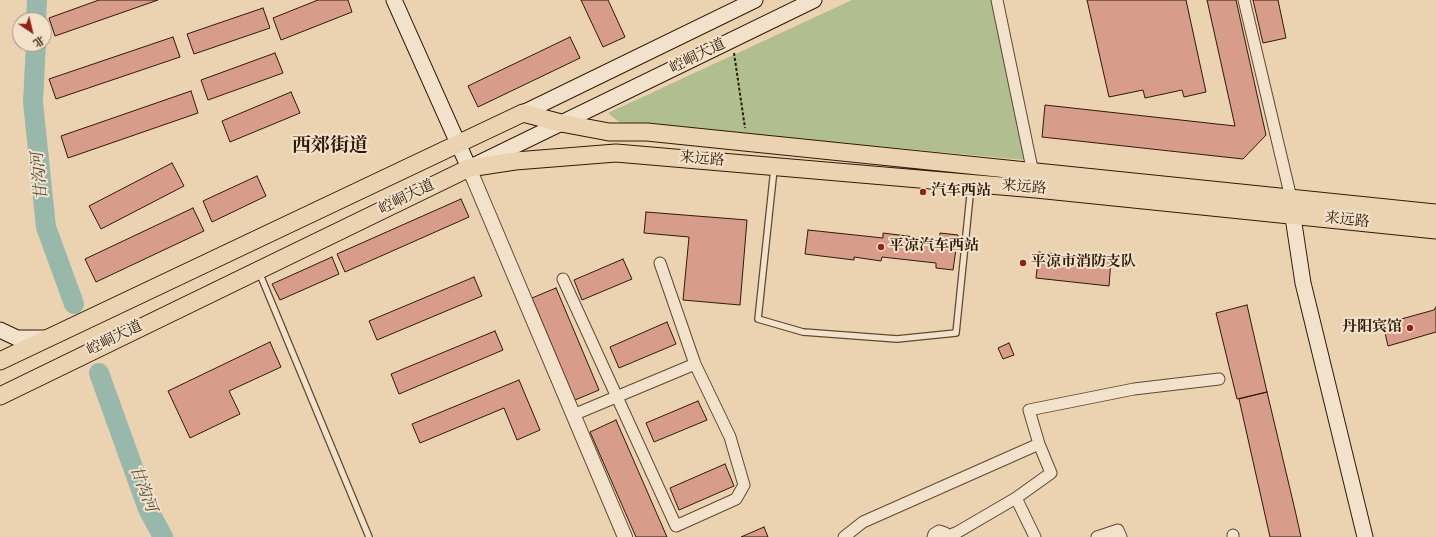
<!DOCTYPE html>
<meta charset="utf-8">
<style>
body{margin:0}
#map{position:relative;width:1436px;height:537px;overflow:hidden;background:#ebd3b1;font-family:"IM FELL DW Pica","Noto Serif SC",serif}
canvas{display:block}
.north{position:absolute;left:12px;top:12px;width:40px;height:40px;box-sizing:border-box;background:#f2e2cc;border:1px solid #a4927d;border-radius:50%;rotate:145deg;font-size:11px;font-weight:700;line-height:16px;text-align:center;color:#2f1b06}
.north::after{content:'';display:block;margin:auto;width:14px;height:18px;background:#8f2418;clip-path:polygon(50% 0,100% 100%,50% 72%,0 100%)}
</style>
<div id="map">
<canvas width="1436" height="537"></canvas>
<div class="north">北</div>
</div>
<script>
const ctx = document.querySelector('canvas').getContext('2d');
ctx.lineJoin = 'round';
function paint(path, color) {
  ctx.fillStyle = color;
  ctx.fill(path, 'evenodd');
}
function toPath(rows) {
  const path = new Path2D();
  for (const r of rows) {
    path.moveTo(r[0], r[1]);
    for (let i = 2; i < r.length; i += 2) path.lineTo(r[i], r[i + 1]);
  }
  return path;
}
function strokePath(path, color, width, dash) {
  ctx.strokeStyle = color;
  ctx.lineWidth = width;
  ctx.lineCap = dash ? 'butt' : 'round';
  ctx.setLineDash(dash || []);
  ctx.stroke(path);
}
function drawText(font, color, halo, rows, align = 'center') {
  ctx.font = font + ' "IM FELL DW Pica","Noto Serif SC",serif';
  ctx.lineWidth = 4;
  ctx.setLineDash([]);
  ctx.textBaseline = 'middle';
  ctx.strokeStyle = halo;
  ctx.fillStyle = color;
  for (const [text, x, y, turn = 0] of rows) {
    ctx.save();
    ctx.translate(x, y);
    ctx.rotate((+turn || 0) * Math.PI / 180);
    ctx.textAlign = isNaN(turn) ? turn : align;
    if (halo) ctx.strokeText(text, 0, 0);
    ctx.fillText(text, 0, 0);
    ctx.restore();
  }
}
paint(toPath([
 [852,0,996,0,1025,160,619,122,608,113]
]), '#b1be90');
strokePath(toPath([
 [36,20,37,0],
 [36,44,33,102,46,227,74,304],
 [99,373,148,509,163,537]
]), '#98b8ac', 20);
const building = toPath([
 [99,0,158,0,55,36,49,18,99,0],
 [318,0,348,0,352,12,281,40,273,18,318,0],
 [581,0,608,0,625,37,603,47,581,0],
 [1087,0,1186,0,1206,92,1184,97,1182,90,1145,98,1143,90,1109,97,1087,0],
 [1207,0,1236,0,1266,135,1243,159,1042,137,1045,105,1235,126,1207,0],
 [1253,0,1278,0,1286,38,1263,43,1253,0],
 [263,8,270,28,194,54,187,34,263,8],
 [173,37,180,57,56,99,49,79,173,37],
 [570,37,580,58,478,107,468,86,570,37],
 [275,53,283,73,208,100,201,80,275,53],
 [191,91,198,113,68,158,61,136,191,91],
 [291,92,300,113,230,142,222,121,291,92],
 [172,163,184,186,101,229,89,206,172,163],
 [257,176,266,196,212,222,203,201,257,176],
 [461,199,469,217,345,272,337,254,461,199],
 [193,208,204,231,96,282,85,259,193,208],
 [646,212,747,220,740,305,683,300,689,237,644,233,646,212],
 [808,230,883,238,883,233,939,240,940,233,958,235,953,270,936,268,936,263,882,257,881,261,854,257,854,260,805,254,808,230],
 [1039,252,1111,260,1109,286,1036,278,1039,252],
 [332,257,339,274,280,300,272,284,332,257],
 [623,259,632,279,582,300,574,280,623,259],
 [474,277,482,296,377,340,369,321,474,277],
 [556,288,599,390,575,400,532,298,556,288],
 [1247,305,1267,392,1237,399,1216,313,1247,305],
 [1436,307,1436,332,1388,346,1383,324,1434,310,1436,307],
 [667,322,676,344,619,368,610,347,667,322],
 [495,331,503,350,399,394,391,374,495,331],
 [270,342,281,367,229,391,240,414,190,438,168,391,270,342],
 [1009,343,1014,355,1003,359,998,348,1009,343],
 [519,380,540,430,517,440,504,408,420,443,412,424,519,380],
 [1267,392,1295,510,1301,537,1270,537,1239,399,1267,392],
 [698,401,707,420,654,442,646,423,698,401],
 [616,420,667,537,636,537,590,432,616,420],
 [725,464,734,486,679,510,670,488,725,464],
 [764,527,768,537,741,537,764,527]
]);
paint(building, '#d89c8b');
strokePath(building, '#2f1b06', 1);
const service = toPath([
 [774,169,758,319,803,332,897,339,956,333,971,186],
 [259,272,369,537]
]);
const minor = toPath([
 [997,0,1034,178],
 [1244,0,1291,198],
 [563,279,676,526,736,499,744,485,730,437,695,364,660,263],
 [573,415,695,364],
 [1233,535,1233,537],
 [947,536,956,533,1016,498],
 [844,537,863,522,1039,444],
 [933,537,934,534,939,531,945,533,947,537],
 [1035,537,1016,498,1051,473,1039,444,1029,410,1134,389,1219,379],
 [1097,537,1118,530,1121,537]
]);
const tertiary = toPath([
 [469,168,625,537]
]);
const secondary = toPath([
 [394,0,469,168,814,0],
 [523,113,755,0],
 [1291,204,1303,283,1365,537],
 [0,330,17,338,49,338]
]);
const primary = toPath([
 [0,361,523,113,561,123,609,132,647,132,1436,213],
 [0,396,469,168,515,161,616,153,1036,189,1436,230]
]);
strokePath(service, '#5e4931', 8);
strokePath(minor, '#5e4931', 13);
strokePath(tertiary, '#5e4931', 16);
strokePath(secondary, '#2f1b06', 17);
strokePath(primary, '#2f1b06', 19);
strokePath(toPath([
 [734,53,745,128]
]), '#2f1b06', 2, [3, 2]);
strokePath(service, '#f2e2cc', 5.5);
strokePath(minor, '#f2e2cc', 11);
strokePath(tertiary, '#f2e2cc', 14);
strokePath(secondary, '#f2e2cc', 15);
strokePath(primary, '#ebd3b1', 17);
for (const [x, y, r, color] of [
 [923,192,4,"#8f2418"],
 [881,247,4,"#8f2418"],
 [1023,263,4,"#8f2418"],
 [1410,328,4,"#8f2418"]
]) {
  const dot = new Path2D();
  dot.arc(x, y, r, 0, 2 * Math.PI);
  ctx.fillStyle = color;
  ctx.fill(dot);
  strokePath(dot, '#f2e2cc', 1.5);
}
drawText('15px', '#2f1b06', '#f2e2cc', [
 ["崆峒大道",698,57,-26],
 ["来远路",702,160,5],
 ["来远路",1024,188,5],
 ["崆峒大道",407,198,-26],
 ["来远路",1347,221,6],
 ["崆峒大道",115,339,-26]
]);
drawText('bold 15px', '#2f1b06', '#f2e2cc', [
 ["汽车西站",931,192],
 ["平凉汽车西站",889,247],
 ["平凉市消防支队",1031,263],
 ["丹阳宾馆",1402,328,"right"]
], 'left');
drawText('italic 16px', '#4e4a38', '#f2e2cc', [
 ["甘沟河",41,176,-96],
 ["甘沟河",142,489,69]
]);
drawText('bold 19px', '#2f1b06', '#f2e2cc', [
 ["西郊街道",330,147]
]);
</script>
